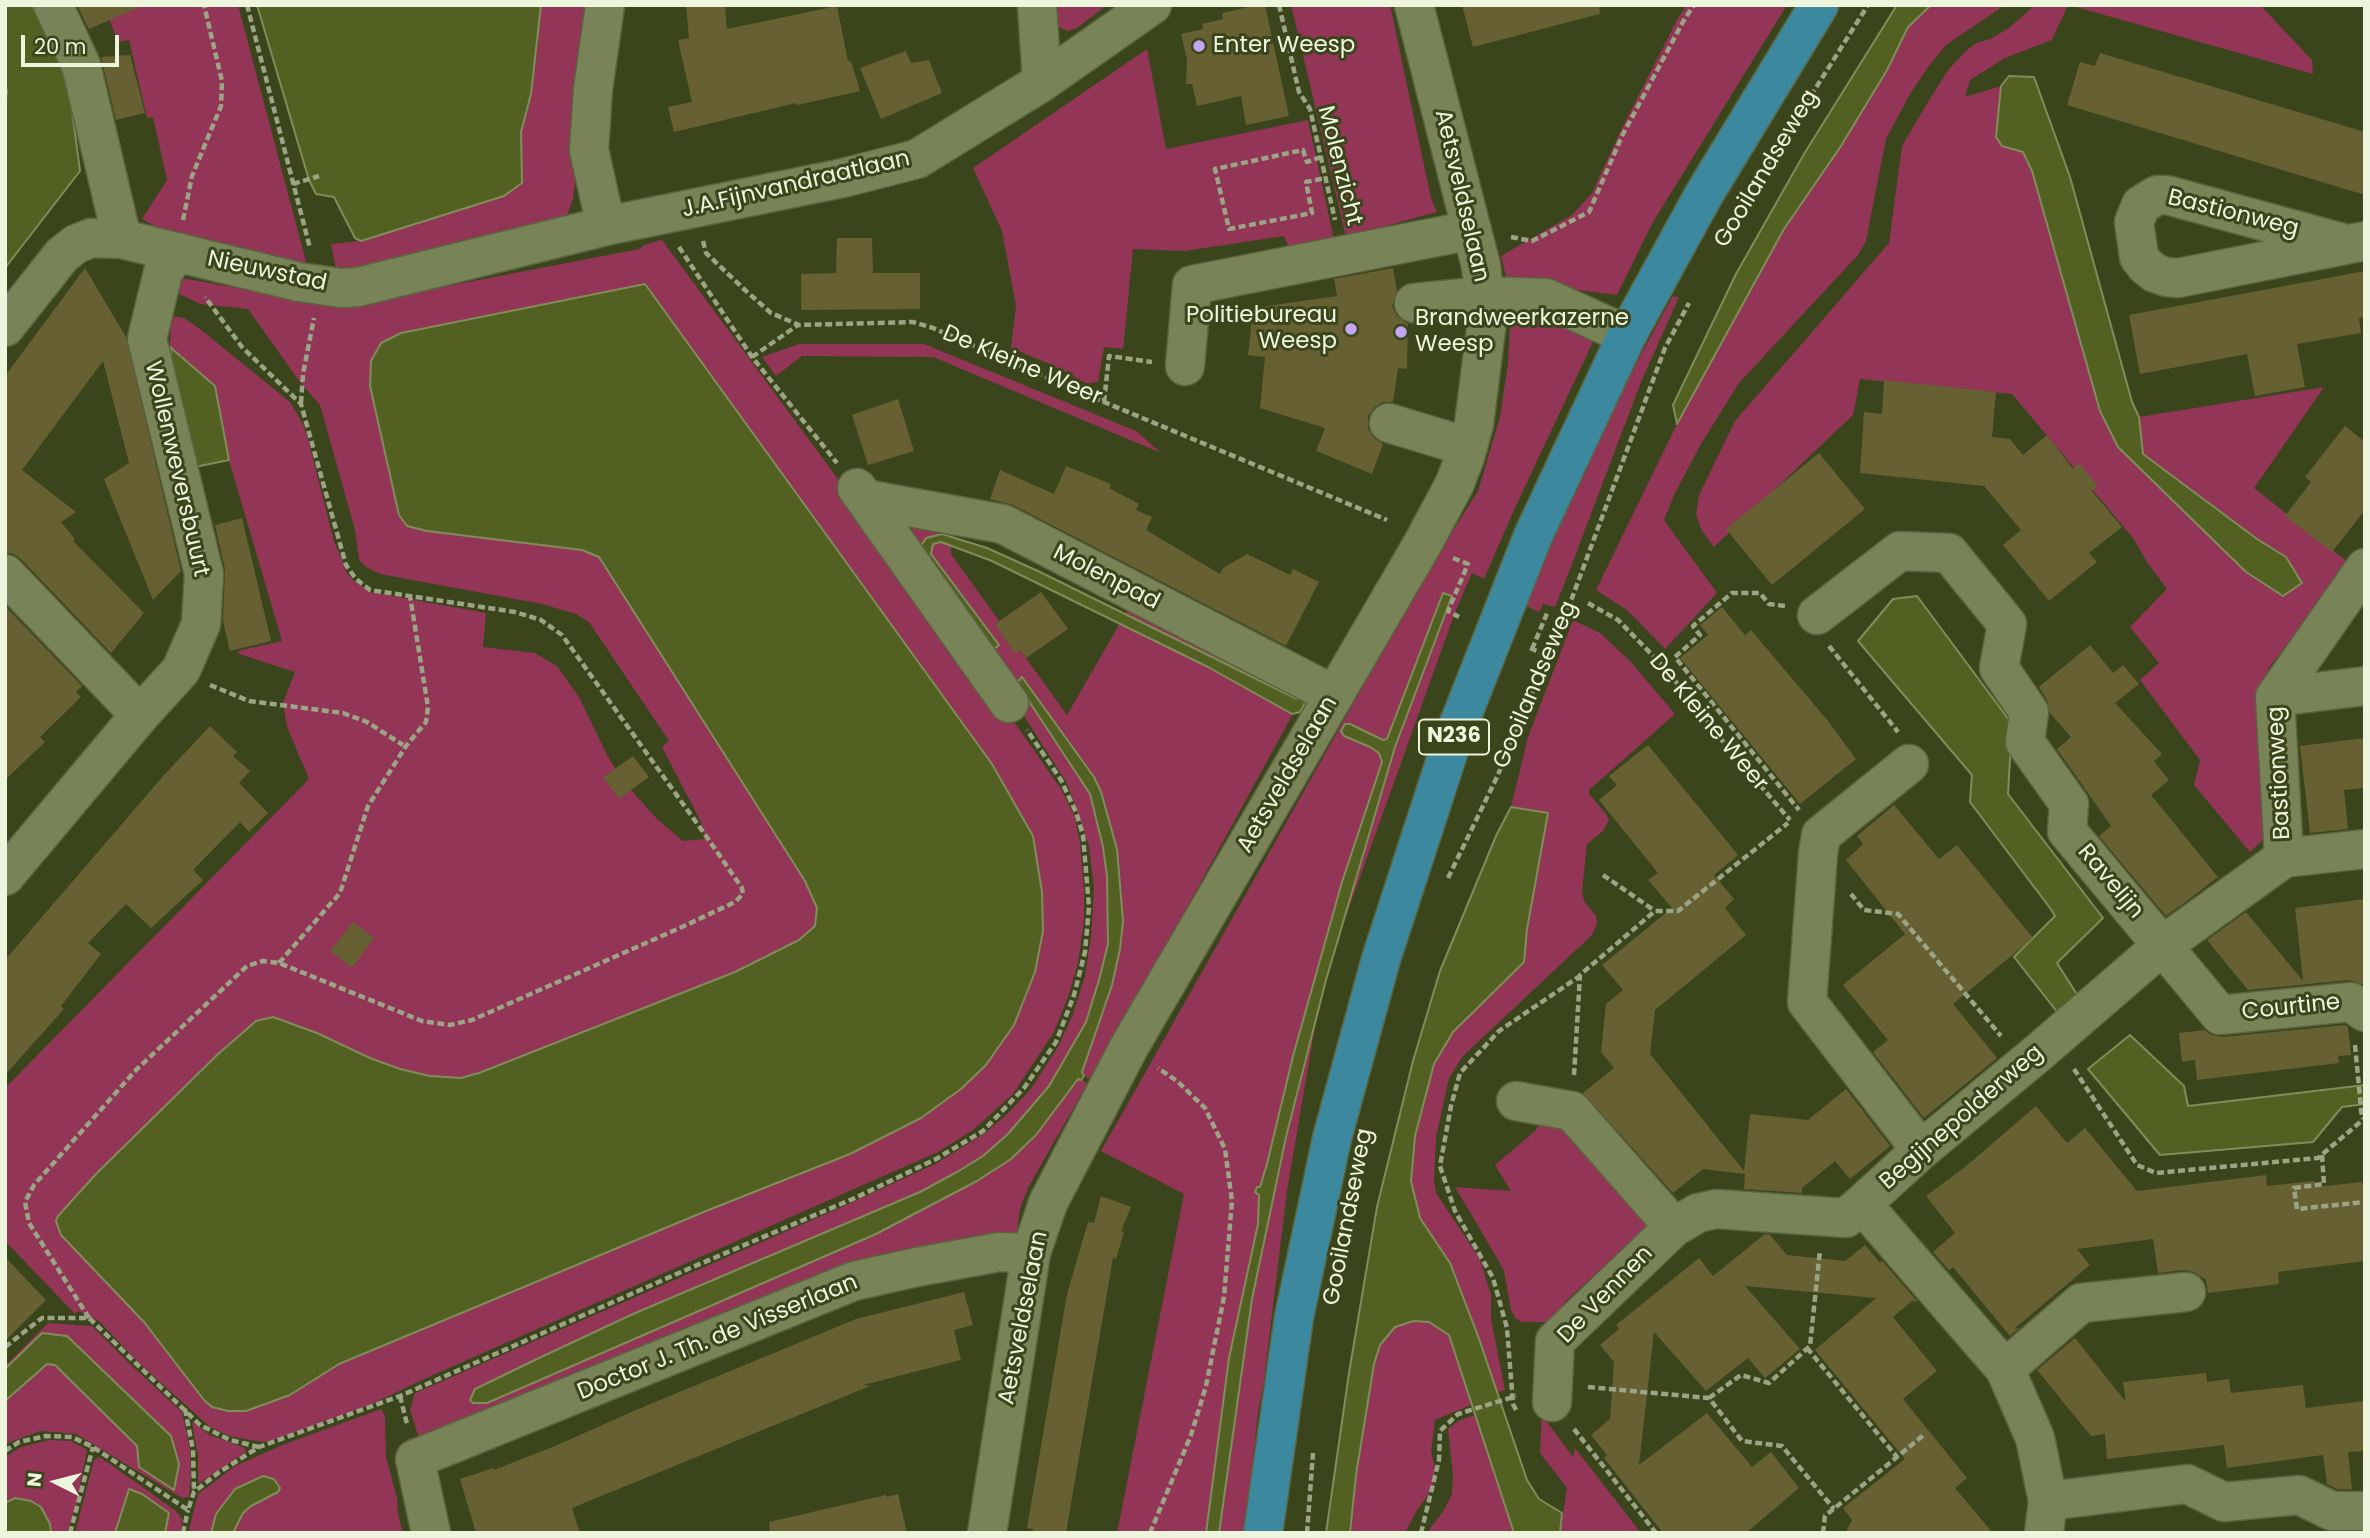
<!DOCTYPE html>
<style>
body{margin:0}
#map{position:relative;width:2370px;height:1538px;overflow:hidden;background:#3a451b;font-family:Poppins,sans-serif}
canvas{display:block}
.frame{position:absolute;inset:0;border:7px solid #edf5dd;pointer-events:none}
.north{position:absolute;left:21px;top:1447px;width:70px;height:70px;-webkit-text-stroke:5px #3a451b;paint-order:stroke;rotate:276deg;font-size:19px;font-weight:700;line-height:28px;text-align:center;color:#edf5dd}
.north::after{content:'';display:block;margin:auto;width:24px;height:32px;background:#edf5dd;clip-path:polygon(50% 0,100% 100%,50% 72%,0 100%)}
.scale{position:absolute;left:21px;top:35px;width:98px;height:32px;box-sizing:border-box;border:4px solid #edf5dd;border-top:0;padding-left:9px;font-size:21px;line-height:24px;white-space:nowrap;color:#edf5dd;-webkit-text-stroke:5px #3a451b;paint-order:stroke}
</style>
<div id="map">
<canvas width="2370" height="1538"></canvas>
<div class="frame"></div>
<div class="north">N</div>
<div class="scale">20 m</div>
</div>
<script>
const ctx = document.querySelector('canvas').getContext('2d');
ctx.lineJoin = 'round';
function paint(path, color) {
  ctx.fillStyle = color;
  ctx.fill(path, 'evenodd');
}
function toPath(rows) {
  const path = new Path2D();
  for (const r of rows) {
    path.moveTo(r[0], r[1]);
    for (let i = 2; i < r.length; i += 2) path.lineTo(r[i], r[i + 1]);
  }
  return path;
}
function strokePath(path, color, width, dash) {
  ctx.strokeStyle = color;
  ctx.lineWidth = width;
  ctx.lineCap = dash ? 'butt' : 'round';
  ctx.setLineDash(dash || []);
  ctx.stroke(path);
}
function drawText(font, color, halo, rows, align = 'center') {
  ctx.font = font + ' Poppins,sans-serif';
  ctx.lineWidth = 6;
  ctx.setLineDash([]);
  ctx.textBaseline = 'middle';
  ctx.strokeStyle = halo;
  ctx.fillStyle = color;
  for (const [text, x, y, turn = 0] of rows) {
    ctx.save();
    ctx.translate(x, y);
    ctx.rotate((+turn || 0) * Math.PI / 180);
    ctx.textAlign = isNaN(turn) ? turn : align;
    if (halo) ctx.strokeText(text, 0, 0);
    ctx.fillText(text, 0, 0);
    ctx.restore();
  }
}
paint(toPath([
 [104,5,238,5,308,269,157,228,142,219,167,180,153,117,147,118,129,40,118,42],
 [541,5,595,5,573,199,566,219,337,273,331,244,361,241,504,196,522,183,521,132,531,94],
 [1049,5,1107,5,1077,28,1068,31,1053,25],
 [1291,5,1390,5,1431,198,1437,212,1346,237],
 [1687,5,1787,5,1653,222,1617,295,1507,281,1501,256,1572,215,1592,193,1624,124,1678,18],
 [1931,5,2005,5,1946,45,1928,67,1910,94,1886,139,1866,241,1858,255,1739,383,1701,444,1674,495,1664,520,1717,593,1665,649,1627,610,1596,590,1677,424,1784,229,1841,146,1887,70,1908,27],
 [2035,5,2068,5,2052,40,2005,58,1970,80,1965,97,2001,86,1996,137,2002,146,2023,152,2032,171,2100,411,2118,447,2246,572,2283,596,2286,557,2257,539,2143,454,2139,417,2324,387,2254,488,2349,563,2268,669,2272,831,2250,852,2194,785,2200,760,2140,680,2159,663,2130,627,2167,589,2147,562,2133,538,2012,394,1860,379,1853,415,1714,547,1702,531,1696,515,1699,495,1735,421,1889,243,1902,146,1928,102,1948,70,1967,50,1976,43,1990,39,2009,28],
 [2069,5,2260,5,2312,60,2313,74],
 [1147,49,1166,149,1308,120,1334,239,1291,253,1284,236,1185,251,1133,249,1123,349,1104,347,1098,382,1087,384,1052,365,1011,348,1016,306,1002,231,973,168],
 [662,240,963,649,1061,789,1075,817,1080,843,1084,889,1084,920,1078,963,1069,994,1054,1032,1013,1094,973,1130,938,1152,424,1379,372,1404,276,1439,264,1442,232,1437,210,1427,139,1363,99,1321,79,1311,75,1314,5,1241,5,1088,309,779,287,727,283,703,295,672,239,654,238,651,282,641,229,460,215,386,170,347,171,316,184,318,200,329,290,402,303,424,308,439,334,541,347,573,354,581,370,592,486,613,483,647,535,653,557,666,579,697,607,755,623,781,658,820,683,841,705,839,701,822,662,747,669,741,589,622,576,614,542,604,380,574,366,567,359,560,355,530,320,405,299,381,248,309,200,304,177,293,171,276,324,304,359,303,639,249,644,245],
 [646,285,992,764,850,1154,706,1211,339,1364,290,1395,246,1411,228,1411,212,1407,204,1400,144,1322,58,1216,96,1174,217,1055,256,1021,400,1069,430,1076,461,1078,479,1073,735,972,799,940,815,926,817,908,805,881,599,557,582,550,407,526,399,515,370,386],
 [1673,296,1679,297,1641,382,1566,580,1555,607,1543,604,1539,612,1519,602,1613,405],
 [1511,309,1565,318,1593,342,1514,510,1484,579,1472,573,1456,610,1323,980,1287,1191,1264,1380,1258,1413,1245,1533,1117,1533,1184,1194,1101,1151,1432,564,1478,491,1500,417,1508,363],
 [799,344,924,344,1136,431,1161,453,933,357,802,356,776,376,762,357],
 [913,528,952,536,951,554,1067,715,1127,611,1301,699,1162,953,1089,1079,1084,1076,1082,1079,1087,1084,1028,1188,1020,1209,1016,1238,422,1448,410,1410,415,1393,842,1207,937,1163,985,1133,1006,1115,1030,1090,1058,1047,1073,1014,1085,976,1091,936,1094,889,1089,846,1067,783,907,534],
 [1573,620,1600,633,1630,661,1675,714,1589,790,1589,794,1606,814,1609,820,1603,831,1587,844,1582,891,1584,901,1596,916,1597,924,1592,935,1463,1056,1449,1078,1436,1137,1434,1180,1436,1193,1480,1259,1491,1295,1491,1319,1505,1390,1496,1393,1450,1263,1420,1217,1411,1181,1415,1136,1434,1064,1453,1032,1524,962,1527,929,1548,813,1511,807,1528,737],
 [1539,1124,1566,1125,1650,1224,1567,1300,1550,1322,1522,1322,1515,1318,1511,1310,1504,1271,1497,1258,1455,1187,1511,1191,1495,1165,1535,1131],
 [1414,1321,1429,1322,1449,1335,1471,1405,1435,1420,1431,1451,1435,1468,1433,1488,1417,1510,1405,1533,1350,1533,1356,1475,1374,1364,1380,1345,1395,1327],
 [48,1323,92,1326,134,1368,182,1412,190,1449,191,1476,189,1497,182,1498,76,1434,40,1431,5,1444,5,1401,47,1364,55,1365,137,1446,139,1467,174,1489,42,1333,5,1369,5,1366],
 [381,1409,385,1416,386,1457,397,1498,398,1514,403,1533,233,1533,243,1513,251,1506,278,1492,216,1514,211,1533,188,1533,198,1494,235,1466,285,1444],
 [1475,1415,1514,1533,1427,1533,1444,1510,1452,1494,1453,1475,1448,1429,1460,1420],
 [1542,1415,1573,1457,1575,1448,1641,1533,1560,1533,1567,1488,1540,1453],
 [192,1422,210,1435,245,1448,246,1452,198,1484,198,1457],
 [49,1440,71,1441,87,1450,77,1502,67,1533,51,1533,50,1524,15,1498,5,1503,5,1457,21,1447],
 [100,1457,176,1511,183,1520,180,1533,165,1533,169,1513,130,1489,115,1533,75,1533,94,1460]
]), '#923556');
const water = toPath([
 [5,5,32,5,48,36,62,69,71,103,80,171,5,268,5,105,7,91,5,84,5,5],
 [257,5,541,5,531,94,521,132,522,183,504,196,361,241,355,238,334,197,316,194,309,180,257,5],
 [1897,5,1931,5,1908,27,1887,70,1841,146,1784,229,1677,424,1673,405,1736,274,1804,154,1897,5],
 [2009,76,2034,77,2070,177,2132,402,2139,417,2143,454,2257,539,2286,557,2302,583,2283,596,2246,572,2118,447,2100,411,2032,171,2023,152,2002,146,1996,137,2001,86,2009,76],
 [645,284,992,764,1033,836,1042,892,1043,931,1035,972,1014,1025,986,1065,961,1089,921,1118,850,1154,706,1211,339,1364,290,1395,246,1411,228,1411,212,1407,204,1400,144,1322,61,1235,56,1221,58,1216,96,1174,217,1055,256,1021,273,1017,317,1033,370,1058,400,1069,430,1076,461,1078,479,1073,735,972,799,940,815,926,817,908,805,881,599,557,582,550,427,531,407,526,399,515,370,386,371,361,381,343,401,333,645,284],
 [170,347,215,386,229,460,195,467,176,394,170,347],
 [942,534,987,548,1040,572,1297,699,1302,697,1305,703,1300,712,1292,714,1208,667,992,561,941,542,933,544,931,554,999,645,993,650,920,547,926,538,942,534],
 [1443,593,1452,596,1395,747,1326,980,1286,1137,1252,1299,1219,1533,1206,1533,1229,1358,1258,1224,1259,1195,1255,1192,1257,1187,1260,1187,1267,1164,1293,1056,1342,882,1382,762,1379,753,1370,747,1344,736,1341,731,1345,724,1350,724,1383,740,1387,739,1443,593],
 [1917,596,2012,724,2008,794,2103,918,2057,963,2078,996,2058,1013,2014,957,2055,916,2050,908,1970,802,1972,775,1858,641,1893,599,1917,596],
 [1022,677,1094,777,1101,792,1117,849,1123,921,1120,949,1112,985,1082,1072,1084,1076,1081,1080,1078,1079,1036,1135,1011,1159,977,1181,876,1234,487,1403,473,1403,470,1400,475,1389,539,1358,633,1314,920,1192,957,1172,983,1156,1008,1134,1049,1086,1086,1022,1099,980,1108,944,1107,876,1103,847,1090,794,1017,683,1022,677],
 [1511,807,1548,813,1527,929,1524,962,1453,1032,1434,1064,1415,1136,1411,1181,1420,1218,1450,1263,1478,1336,1527,1480,1539,1499,1562,1513,1560,1533,1514,1533,1449,1335,1429,1322,1414,1321,1395,1327,1380,1345,1374,1364,1356,1475,1350,1533,1326,1533,1349,1373,1377,1207,1413,1061,1440,971,1496,836,1511,807],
 [2130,1035,2184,1086,2188,1106,2365,1085,2365,1104,2342,1107,2313,1142,2160,1155,2088,1069,2130,1035],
 [42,1333,67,1336,171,1436,179,1464,174,1490,139,1467,137,1446,55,1365,47,1364,5,1401,5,1369,42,1333],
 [263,1476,274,1479,280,1488,278,1492,251,1506,243,1513,233,1533,211,1533,216,1514,235,1489,263,1476],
 [129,1489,142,1494,169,1513,165,1533,115,1533,129,1489],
 [15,1498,31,1501,41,1507,50,1524,51,1533,5,1533,5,1503,15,1498]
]);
paint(water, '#526122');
strokePath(water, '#808d5a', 2);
paint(toPath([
 [77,5,144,5,89,29],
 [686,5,725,5,727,29,837,6,848,61,851,61,860,91,797,105,796,103,674,132,668,107,692,102,678,40,689,38],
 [1257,5,1265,5,1289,116,1246,125,1241,96,1197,106,1192,84,1186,84,1187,60,1181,34,1203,29,1202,24,1223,19,1222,13],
 [1462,5,1599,5,1600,14,1473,47],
 [906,51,911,63,929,60,942,93,881,119,860,68],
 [2100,53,2365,132,2365,195,2067,105,2080,62,2095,66],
 [130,55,145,113,116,120,101,57],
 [837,238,872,238,873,273,920,273,920,309,801,310,801,274,836,273],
 [85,268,126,337,181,571,153,600,104,479,129,463,103,361,22,470,76,512,61,522,74,538,74,542,144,613,111,653,21,559,12,553,5,553,5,376],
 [1393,268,1397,291,1392,306,1397,316,1408,324,1407,369,1398,368,1393,402,1383,402,1375,407,1368,416,1368,429,1374,438,1383,444,1372,474,1316,451,1325,428,1260,408,1265,357,1248,355,1253,308,1337,296,1334,279],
 [2365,271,2365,317,2359,318,2361,333,2297,344,2305,387,2255,396,2247,354,2140,374,2129,315],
 [1884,380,1996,392,1992,437,2010,439,2023,455,2047,435,2073,469,2079,463,2098,486,2092,491,2122,527,2089,553,2097,562,2049,601,2003,545,2021,530,1984,486,1860,473,1864,412,1882,414],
 [898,399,914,451,868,465,852,415],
 [2345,426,2365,442,2365,510,2332,552,2285,516,2311,482,2305,477],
 [1819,453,1865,509,1772,585,1726,529],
 [1066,466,1111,484,1109,488,1139,504,1136,510,1152,517,1146,530,1220,574,1223,568,1247,554,1290,575,1293,569,1319,582,1286,646,1013,505,990,499,1000,470,1054,494],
 [242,518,271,641,230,651,223,621,225,569,215,525],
 [1041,592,1068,629,1026,658,1020,650,1015,654,995,624],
 [5,606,82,686,76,692,81,697,40,737,45,742,5,780],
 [1722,607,1745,635,1751,630,1828,721,1856,759,1800,804,1680,658,1708,635,1700,625],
 [2090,645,2113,673,2123,665,2139,684,2115,703,2162,754,2154,761,2169,780,2151,795,2218,877,2179,907,2178,905,2178,907,2166,916,2099,836,2111,826,2057,749,2071,737,2050,713,2047,700,2039,687],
 [210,726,237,752,233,756,250,771,239,783,268,813,249,832,240,822,193,870,203,880,151,928,126,904,88,943,101,954,61,1006,64,1009,5,1075,5,960,164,775],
 [2365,738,2365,788,2344,790,2348,829,2310,833,2300,746],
 [1648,745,1738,855,1714,875,1734,899,1725,908,1746,935,1655,1010,1650,1054,1744,1171,1750,1114,1808,1120,1846,1089,1890,1146,1850,1179,1835,1161,1802,1188,1802,1193,1744,1189,1745,1174,1703,1169,1673,1193,1583,1093,1614,1068,1601,1052,1606,1004,1623,990,1602,965,1672,908,1648,880,1658,873,1599,800,1617,785,1609,776],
 [633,756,649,777,619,799,603,777],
 [1894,805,1939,859,1957,845,2033,938,1953,1004,1997,1058,1924,1118,1873,1052,1888,1040,1843,985,1905,934,1846,860,1863,844,1857,836],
 [2365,899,2365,985,2349,980,2248,990,2207,940,2246,912,2303,981,2295,908],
 [353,922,374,938,352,968,330,951],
 [2345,1025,2348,1027,2351,1055,2338,1056,2339,1063,2197,1080,2195,1060,2182,1062,2179,1033,2204,1030,2212,1035,2222,1037],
 [2036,1106,2067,1143,2085,1128,2137,1191,2266,1175,2267,1186,2314,1181,2315,1187,2362,1182,2365,1197,2365,1261,2278,1272,2279,1284,2208,1293,2206,1280,2194,1272,2184,1270,2158,1273,2153,1239,2077,1249,2090,1265,2014,1329,2019,1328,2010,1336,1953,1267,1949,1270,1933,1252,1955,1233,1926,1196,1965,1167],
 [1101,1196,1131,1207,1121,1231,1124,1232,1116,1259,1113,1258,1066,1533,1032,1533,1033,1529,1027,1528,1067,1294,1088,1222,1094,1223],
 [1765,1234,1770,1235,1787,1255,1845,1261,1865,1245,1880,1263,1882,1261,1918,1302,1912,1301,1893,1317,1937,1371,1903,1399,1967,1478,1955,1488,1993,1533,1845,1533,1852,1520,1843,1508,1905,1459,1815,1350,1876,1298,1745,1286,1800,1349,1765,1378,1748,1358,1706,1391,1654,1332,1639,1465,1707,1413,1752,1467,1771,1452,1799,1488,1746,1533,1663,1533,1604,1458,1607,1455,1591,1435,1610,1419,1614,1362,1600,1345,1619,1329,1616,1325,1699,1258,1713,1276],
 [5,1257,46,1300,5,1341],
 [964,1292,973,1325,954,1330,961,1360,863,1385,870,1386,572,1508,580,1533,476,1533,460,1479,493,1468,494,1470,555,1446,636,1410,856,1319],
 [2075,1338,2126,1402,2123,1382,2206,1373,2207,1382,2229,1379,2231,1393,2303,1385,2306,1408,2365,1401,2365,1451,2348,1452,2352,1489,2337,1489,2327,1484,2323,1455,2227,1468,2224,1445,2107,1459,2105,1434,2091,1436,2037,1370],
 [898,1494,907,1533,770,1533,769,1522,886,1495,887,1497]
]), '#666033');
const minor = toPath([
 [53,5,81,65,122,239],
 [605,5,593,89,589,150,606,226],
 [1037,5,1042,82],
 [2343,243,2167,195,2157,195,2141,205,2134,222,2139,257,2146,266,2155,273,2166,277,2178,278,2365,241],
 [1414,303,1484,296,1546,298,1627,335],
 [5,327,62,255,76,244,91,238,122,239,299,282,341,288,358,287,606,226,843,178,917,159,1042,82,1152,5],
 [1185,366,1192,285,1472,230],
 [1389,423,1468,447],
 [857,488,1009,703],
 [865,499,1003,524,1334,695],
 [5,574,140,715],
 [1817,615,1900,551,1949,553,2007,624,1999,668,2029,712,2025,742,2069,804,2067,831,2220,1015,2351,1002,2365,1012],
 [2275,697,2365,686],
 [1909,764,1821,835,1818,854,1807,1002,1921,1150],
 [2284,858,2365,849],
 [5,876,140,715,181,670,201,624,204,574,147,339,163,272,177,252],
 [1516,1101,1572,1111,1674,1227],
 [2005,1369,2081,1303,2186,1292],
 [1552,1402,1555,1341,1674,1227,1698,1213,1716,1209,1846,1218,1862,1204],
 [2048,1501,2187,1484,2224,1502,2299,1495,2332,1511,2365,1511],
 [431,1533,415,1459,854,1281,917,1267,999,1252,1031,1253],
 [987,1533,1031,1253,1048,1203,1129,1047,1423,543,1454,485,1465,457,1474,424,1487,321,1481,266,1414,5],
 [2044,1533,2048,1501,2035,1438,2005,1369,1862,1204,1921,1150,2038,1053,2163,945,2284,858,2275,697,2365,568]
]);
const major = toPath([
 [1263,1533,1294,1317,1332,1138,1381,959,1452,741,1533,536,1627,335,1703,196,1819,5]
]);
strokePath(minor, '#5b643e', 41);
strokePath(major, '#5b643e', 41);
strokePath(toPath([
 [247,5,310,248],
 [1279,5,1299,92,1310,109,1335,220],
 [1321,157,1307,162,1303,150,1215,169,1229,229,1312,213,1306,182,1326,178],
 [1766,167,1868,5],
 [293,184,319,176],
 [183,220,192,176,221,106,222,81,204,5],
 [1511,237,1532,241,1589,212,1622,136,1684,20,1694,5],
 [703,241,706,253,746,291,771,313,799,325,913,322,933,328,1104,402,1387,520],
 [679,247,752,357,837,463],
 [752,357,798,325],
 [1104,402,1109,356,1152,362],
 [301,403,303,374,314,318],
 [1453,558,1468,564,1448,611,1459,617],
 [1588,603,1618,620,1665,668,1729,749,1790,820],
 [1785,606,1769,604,1760,593,1732,593,1693,626,1700,635,1675,657,1799,810],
 [1829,646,1898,732],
 [1530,648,1548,656],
 [1532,649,1548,611],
 [210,685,249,701,343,713,367,722,403,745],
 [1603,875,1655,911],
 [1448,878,1497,777,1548,656,1572,598,1665,348,1689,303],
 [1851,894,1864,910,1898,914,2001,1036],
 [279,963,340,893,368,806,406,746,426,722,428,707,410,596],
 [2355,1045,2362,1119],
 [2074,1069,2137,1165,2156,1173,2318,1158,2365,1118],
 [1574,1075,1580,975,1655,911,1678,911,1788,823],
 [2322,1155,2324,1184,2294,1188,2297,1209,2365,1202],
 [89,1318,29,1223,25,1202,34,1185,136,1070,247,966,263,961,279,963,422,1021,450,1025,472,1020,682,927,735,902,743,894,742,888,706,836,562,635,541,620,515,612,370,590,356,579,346,565,301,404,242,347,205,297],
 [5,1347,42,1318,89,1318,200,1425,230,1440,259,1447],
 [1807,1348,1897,1457],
 [1588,1387,1709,1398,1742,1441,1782,1446,1834,1509],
 [400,1396,407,1424],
 [1709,1398,1741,1375,1769,1383,1810,1346,1820,1250],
 [185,1409,193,1450,194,1491],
 [1516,1410,1513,1404,1507,1328,1493,1278,1455,1211,1440,1166,1451,1106,1460,1073,1499,1031,1580,976],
 [1574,1429,1656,1533],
 [5,1451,19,1442,46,1436,72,1437,93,1447,188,1510,194,1492,218,1473,259,1447,400,1396,688,1269,855,1198,936,1159,983,1131,1024,1088,1056,1042,1074,995,1085,952,1089,907,1083,835,1076,812,1061,780,1027,730],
 [70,1533,93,1447],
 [183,1533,188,1510],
 [1150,1533,1191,1435,1206,1386,1224,1297,1232,1201,1225,1149,1205,1108,1177,1081,1158,1068],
 [1307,1533,1313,1453],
 [1421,1533,1439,1460,1440,1431,1458,1414,1516,1396],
 [1823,1533,1825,1516,1925,1434]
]), '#9ba585', 4.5, [7, 3.5]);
strokePath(minor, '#788458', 38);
strokePath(major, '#3c889e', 38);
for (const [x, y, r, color] of [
 [1199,46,7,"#c3a7f2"],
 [1351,329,7,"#c3a7f2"],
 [1401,332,7,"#c3a7f2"]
]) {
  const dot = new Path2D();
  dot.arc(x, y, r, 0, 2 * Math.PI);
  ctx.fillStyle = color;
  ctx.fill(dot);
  strokePath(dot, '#3a451b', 2.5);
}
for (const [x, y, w] of [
 [1454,737,70]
]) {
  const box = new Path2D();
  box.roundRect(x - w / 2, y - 17.5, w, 35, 5);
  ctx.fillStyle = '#3a451b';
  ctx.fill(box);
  strokePath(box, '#edf5dd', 2);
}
drawText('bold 21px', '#edf5dd', null, [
 ["N236",1454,737]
]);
drawText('23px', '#edf5dd', '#3a451b', [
 ["Enter Weesp",1213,46],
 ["Politiebureau",1337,316,"right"],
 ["Weesp",1337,342,"right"],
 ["Brandweerkazerne",1415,319],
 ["Weesp",1415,345]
], 'left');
drawText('23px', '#edf5dd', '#3a451b', [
 ["Molenzicht",1339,166,76],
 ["Gooilandseweg",1767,169,-59],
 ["J.A.Fijnvandraatlaan",796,185,-13],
 ["Aetsveldselaan",1461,196,77],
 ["Bastionweg",2233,214,14],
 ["Nieuwstad",267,272,12],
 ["De Kleine Weer",1022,366,23],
 ["Wollenweversbuurt",176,469,77],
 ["Molenpad",1106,578,27],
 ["Gooilandseweg",1536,685,-67],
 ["De Kleine Weer",1708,723,50],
 ["Bastionweg",2280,773,-93],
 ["Aetsveldselaan",1288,775,-60],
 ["Ravelijn",2110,882,50],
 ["Courtine",2291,1008,-6],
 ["Begijnepolderweg",1962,1118,-41],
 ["Gooilandseweg",1349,1217,-79],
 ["De Vennen",1606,1295,-46],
 ["Aetsveldselaan",1024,1318,-79],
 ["Doctor J. Th. de Visserlaan",718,1338,-22]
]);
</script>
